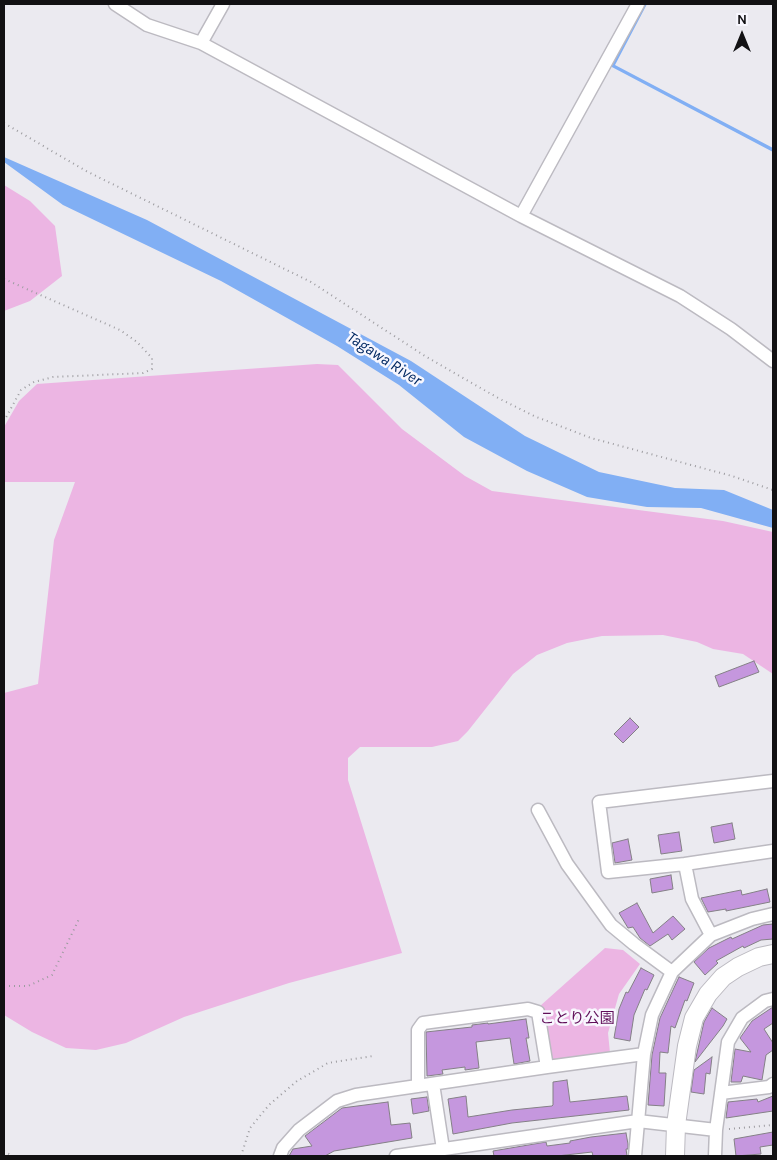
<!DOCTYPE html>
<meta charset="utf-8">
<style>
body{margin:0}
#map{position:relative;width:777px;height:1160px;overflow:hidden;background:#ebeaf0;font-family:Karla,sans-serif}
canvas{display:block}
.frame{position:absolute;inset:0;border:5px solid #121113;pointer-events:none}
.north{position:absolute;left:717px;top:10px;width:50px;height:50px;-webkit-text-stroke:4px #f8f7fe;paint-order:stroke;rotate:0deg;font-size:14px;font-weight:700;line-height:20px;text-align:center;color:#121113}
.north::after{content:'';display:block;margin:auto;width:18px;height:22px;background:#121113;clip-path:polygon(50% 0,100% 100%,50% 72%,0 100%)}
</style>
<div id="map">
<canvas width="777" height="1160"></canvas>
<div class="frame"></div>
<div class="north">N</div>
</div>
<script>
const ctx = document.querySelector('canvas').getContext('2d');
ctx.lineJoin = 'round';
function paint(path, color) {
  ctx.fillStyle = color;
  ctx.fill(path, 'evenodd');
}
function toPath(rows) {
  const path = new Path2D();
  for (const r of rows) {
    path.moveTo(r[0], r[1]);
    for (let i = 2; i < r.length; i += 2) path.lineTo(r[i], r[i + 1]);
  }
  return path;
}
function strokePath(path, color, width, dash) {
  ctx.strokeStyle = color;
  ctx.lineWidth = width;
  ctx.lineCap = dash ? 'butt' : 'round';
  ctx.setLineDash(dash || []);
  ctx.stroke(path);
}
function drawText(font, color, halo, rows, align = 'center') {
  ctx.font = font + ' Karla,"Noto Sans JP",sans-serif';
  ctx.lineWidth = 5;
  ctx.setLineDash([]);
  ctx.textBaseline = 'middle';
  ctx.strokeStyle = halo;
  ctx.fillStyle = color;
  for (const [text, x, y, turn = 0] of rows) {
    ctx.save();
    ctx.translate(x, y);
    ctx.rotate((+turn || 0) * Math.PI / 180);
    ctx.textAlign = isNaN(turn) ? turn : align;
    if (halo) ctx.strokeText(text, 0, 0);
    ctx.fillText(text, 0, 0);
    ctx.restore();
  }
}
paint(toPath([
 [4,185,30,201,55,226,62,276,30,301,4,311],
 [317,364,338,365,402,429,465,476,492,491,723,521,773,532,773,674,743,654,713,649,697,642,663,635,602,636,567,643,537,655,513,674,468,731,458,741,432,747,360,747,348,758,348,780,402,953,289,983,184,1017,126,1043,96,1050,66,1048,32,1032,4,1015,4,693,38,684,54,540,75,482,4,482,4,427,19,401,37,384],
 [605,948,623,950,640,964,619,994,608,1033,610,1053,549,1063,540,1006]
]), '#ecb5e3');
paint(toPath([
 [643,4,647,4,615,65,773,148,773,152,610,66],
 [4,157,147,220,411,361,525,436,599,472,675,488,724,490,773,510,773,528,701,508,647,507,587,497,527,471,464,437,399,385,337,346,221,281,63,205,4,162]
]), '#81aff4');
const building = toPath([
 [754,661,759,672,719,687,715,676,754,661],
 [630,718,639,727,623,743,614,734,630,718],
 [732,823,735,839,714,843,711,827,732,823],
 [679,832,682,851,661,854,658,835,679,832],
 [628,839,632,860,615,863,612,843,628,839],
 [671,875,673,889,652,893,650,879,671,875],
 [767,889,770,902,726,911,726,909,708,912,701,898,741,890,742,895,767,889],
 [637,903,653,933,673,916,685,929,672,940,668,934,650,946,640,938,633,927,628,928,619,913,637,903],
 [773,924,773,939,761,940,744,948,743,946,716,961,718,963,705,975,694,962,709,948,731,937,732,939,763,925,773,924],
 [641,968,654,975,647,990,645,989,634,1015,630,1041,614,1038,619,1009,626,992,628,993,641,968],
 [679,977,694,983,687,1001,685,1000,675,1028,671,1026,668,1053,660,1052,659,1073,666,1073,664,1106,648,1105,652,1055,660,1018,679,977],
 [773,1007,773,1023,764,1029,773,1043,773,1050,766,1055,762,1080,743,1076,741,1082,731,1082,735,1049,751,1052,740,1038,752,1021,773,1007],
 [712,1008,727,1019,723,1026,695,1062,704,1022,712,1008],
 [526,1019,529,1038,526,1038,530,1061,514,1064,510,1038,476,1042,479,1068,465,1070,465,1067,442,1070,443,1074,427,1076,426,1032,472,1027,472,1025,488,1023,488,1024,526,1019],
 [712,1057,710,1074,706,1073,704,1094,691,1092,694,1070,712,1057],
 [567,1080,570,1102,627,1096,629,1110,512,1123,453,1134,448,1099,466,1096,468,1117,512,1110,552,1106,553,1105,553,1082,567,1080],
 [773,1096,773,1111,726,1118,728,1102,757,1099,758,1102,773,1096],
 [427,1097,429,1111,413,1114,411,1099,427,1097],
 [388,1102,391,1125,410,1123,412,1138,334,1151,325,1156,289,1156,293,1149,312,1146,305,1136,342,1108,388,1102],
 [773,1132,773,1145,760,1147,761,1154,736,1156,734,1139,773,1132],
 [626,1133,628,1144,628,1149,626,1149,627,1156,593,1156,592,1152,557,1156,494,1156,493,1151,546,1142,547,1146,570,1143,570,1141,591,1137,626,1133]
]);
paint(building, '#c597de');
strokePath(building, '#848086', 1);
const street = toPath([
 [115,4,147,25,201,43,521,216,680,296,731,329,773,361],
 [201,43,223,4],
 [521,216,638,4],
 [538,810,567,864,611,925,634,944,672,972],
 [773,851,685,864,692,899,711,935,752,919,773,914],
 [685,864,608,872,599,802,773,781],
 [433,1084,443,1149],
 [418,1086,418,1030,423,1023,528,1009,538,1012,547,1067,644,1054],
 [721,1093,769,1087,773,1084],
 [280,1156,283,1148,299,1130,337,1101,356,1095,547,1067],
 [396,1156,638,1121,716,1130],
 [635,1156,644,1054,652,1015,672,972,711,935],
 [715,1156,716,1130,728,1042,742,1018,765,1001,773,999]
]);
const secondary = toPath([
 [675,1156,676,1125,687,1046,694,1018,708,994,723,977,738,967,759,957,773,954]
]);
strokePath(street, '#bcbac1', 15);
strokePath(secondary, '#bcbac1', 20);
strokePath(toPath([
 [4,123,86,171,311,282,425,356,498,398,534,416,591,438,732,476,773,490],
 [4,279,120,330,137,342,152,358,152,369,143,373,53,377,34,382,21,390,4,421],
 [4,986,28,986,52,975,79,919],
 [729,1129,773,1125],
 [4,1151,12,1156],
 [241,1156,250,1128,269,1105,297,1081,328,1063,373,1056]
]), '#9d9ca0', 2, [1, 4]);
strokePath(street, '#fff', 12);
strokePath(secondary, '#fff', 18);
drawText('15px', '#600e59', '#f8f7fe', [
 ["ことり公園",577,1019]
]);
drawText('italic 16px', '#002862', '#f8f7fe', [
 ["Tagawa River",384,359,33]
]);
</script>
